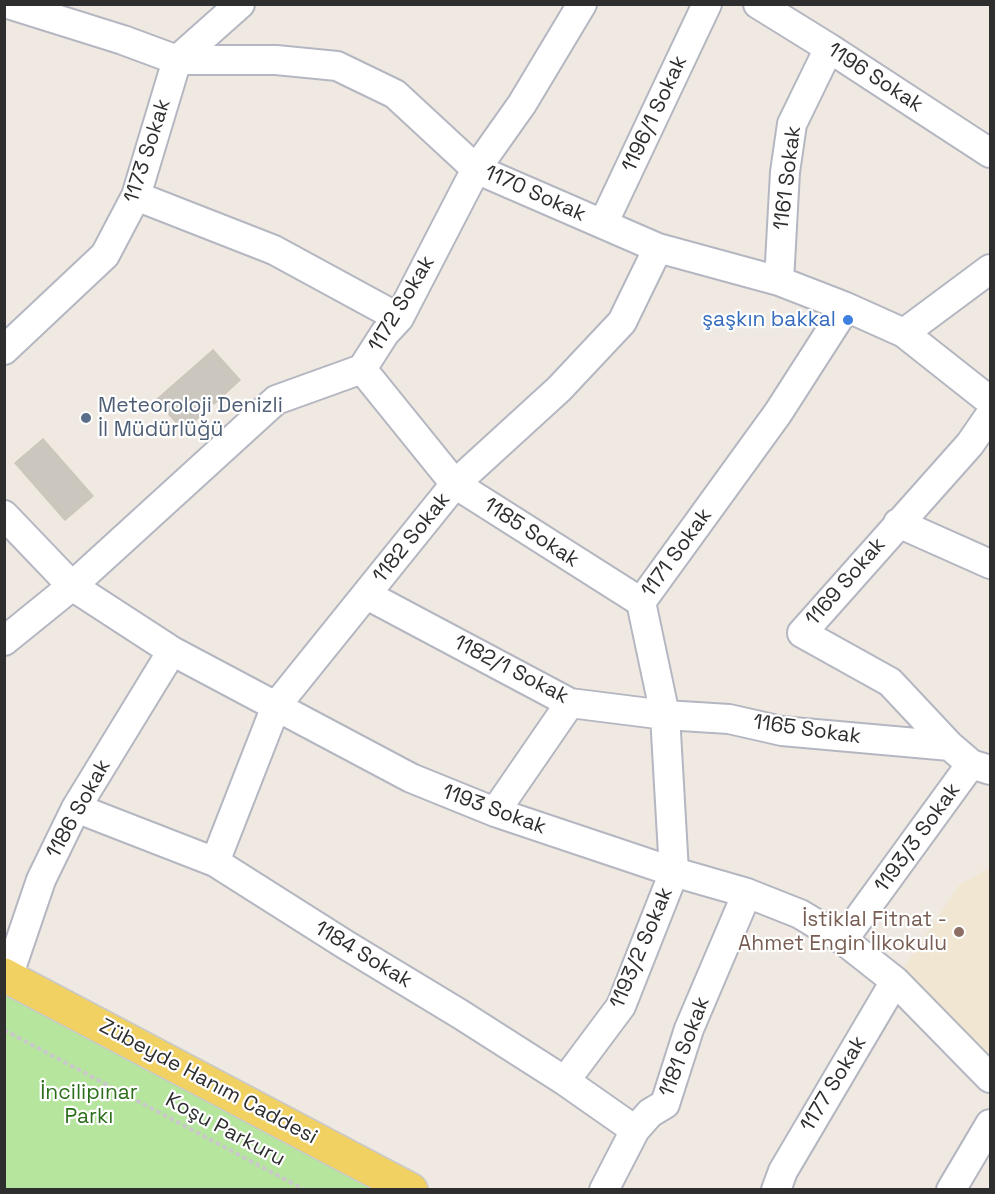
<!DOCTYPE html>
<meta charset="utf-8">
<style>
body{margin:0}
#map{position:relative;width:995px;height:1194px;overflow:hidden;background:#efe9e1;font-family:"Space Grotesk",sans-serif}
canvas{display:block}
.frame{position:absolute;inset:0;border:6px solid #2e2e2e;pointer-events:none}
</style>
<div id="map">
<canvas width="995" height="1194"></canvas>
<div class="frame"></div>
</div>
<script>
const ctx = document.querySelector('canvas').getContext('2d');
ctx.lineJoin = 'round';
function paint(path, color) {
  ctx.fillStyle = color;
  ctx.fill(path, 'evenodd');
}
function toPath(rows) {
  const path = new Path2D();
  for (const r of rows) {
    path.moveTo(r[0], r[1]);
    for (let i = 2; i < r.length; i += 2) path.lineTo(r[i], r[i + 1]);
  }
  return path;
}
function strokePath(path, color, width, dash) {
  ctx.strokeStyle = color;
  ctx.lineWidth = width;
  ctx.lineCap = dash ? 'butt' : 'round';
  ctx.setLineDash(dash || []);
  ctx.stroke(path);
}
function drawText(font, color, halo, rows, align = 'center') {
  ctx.font = font + ' "Space Grotesk",sans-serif';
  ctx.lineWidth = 4.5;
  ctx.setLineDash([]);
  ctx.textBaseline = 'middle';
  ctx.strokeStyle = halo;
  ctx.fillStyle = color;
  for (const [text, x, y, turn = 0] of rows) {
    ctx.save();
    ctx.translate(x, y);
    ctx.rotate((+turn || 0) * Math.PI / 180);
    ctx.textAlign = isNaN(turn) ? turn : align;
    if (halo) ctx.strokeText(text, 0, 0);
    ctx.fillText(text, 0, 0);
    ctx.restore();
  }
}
paint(toPath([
 [990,868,990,1078,895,981,960,884]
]), '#f0e6d1');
paint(toPath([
 [5,962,416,1189,5,1189]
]), '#b6e59e');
const building = toPath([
 [213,350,240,380,214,404,204,393,201,396,210,407,184,431,156,400,213,350],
 [43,439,93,496,65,520,15,463,43,439]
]);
paint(building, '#cbc7bf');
strokePath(building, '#cbc5ba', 1.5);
const minor = toPath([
 [8,4,123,40,177,60,276,60,337,66,395,94,476,169,658,248,779,281,846,307,904,333,990,401],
 [758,4,829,48,990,153],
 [136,196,274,250,399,318],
 [603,224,707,4],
 [779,281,785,172,792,124,829,48],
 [904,333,990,269],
 [4,350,105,255,136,196,177,60,240,4],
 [362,369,455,484,641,602],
 [990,415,970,444,802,633,890,682,950,746,971,764,990,770],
 [4,515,72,586,172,651,411,778,495,812,674,872,747,893,800,914,843,940,895,981,990,1078],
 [898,523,990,564],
 [367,595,570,703,665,715,729,719,782,731,950,746],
 [4,641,72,586,276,400,362,369,385,333,399,318,476,169,522,104,582,4],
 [76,808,215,862,346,945,460,1014,565,1081,635,1130],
 [495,812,570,703],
 [215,862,276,706,455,484,559,389,622,322,658,248],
 [843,940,971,764],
 [8,977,41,880,76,808,172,651],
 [565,1081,621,1006,674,872,665,715,641,602,778,413,846,307],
 [604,1190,635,1130,650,1113,665,1104,689,1029,747,893],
 [776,1190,783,1171,895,981],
 [951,1190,990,1124]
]);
const major = toPath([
 [4,975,411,1190]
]);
strokePath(minor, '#b4b7c1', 32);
strokePath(major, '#c9c9c9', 36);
strokePath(toPath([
 [4,1030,305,1190]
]), '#c9c9c9', 4, [4.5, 3]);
strokePath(minor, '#fff', 28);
strokePath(major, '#f2d163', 33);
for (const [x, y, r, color] of [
 [848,320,6,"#3f7fe0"],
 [86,418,6,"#5c6f8a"],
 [959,932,6,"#8d6e63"]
]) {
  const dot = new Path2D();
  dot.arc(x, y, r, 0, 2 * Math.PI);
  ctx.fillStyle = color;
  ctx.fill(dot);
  strokePath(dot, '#fff', 2);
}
drawText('21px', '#2e2e2e', '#fff', [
 ["1196 Sokak",875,78,33],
 ["1196/1 Sokak",655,114,-65],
 ["1173 Sokak",148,151,-72],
 ["1161 Sokak",788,178,-83],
 ["1170 Sokak",535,194,24],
 ["1172 Sokak",402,304,-59],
 ["1185 Sokak",531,533,33],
 ["1182 Sokak",412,538,-51],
 ["1171 Sokak",677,553,-54],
 ["1169 Sokak",846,582,-49],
 ["1182/1 Sokak",511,670,27],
 ["1165 Sokak",807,730,8],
 ["1186 Sokak",79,809,-61],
 ["1193 Sokak",494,810,20],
 ["1193/3 Sokak",918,838,-54],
 ["1193/2 Sokak",642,948,-67],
 ["1184 Sokak",363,955,31],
 ["1181 Sokak",685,1047,-69],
 ["Zübeyde Hanım Caddesi",208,1082,28],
 ["1177 Sokak",834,1084,-59],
 ["Koşu Parkuru",225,1130,28]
]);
drawText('21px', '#366cbe', '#fff', [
 ["şaşkın bakkal",836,320]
], 'right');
drawText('21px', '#4e5e75', '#fff', [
 ["Meteoroloji Denizli",98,406],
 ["İl Müdürlüğü",98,430]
], 'left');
drawText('21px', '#785e54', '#fff', [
 ["İstiklal Fitnat -",947,920],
 ["Ahmet Engin İlkokulu",947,944]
], 'right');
drawText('21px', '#2c6e1b', '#fff', [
 ["İncilipınar",89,1093],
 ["Parkı",89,1117]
]);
</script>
